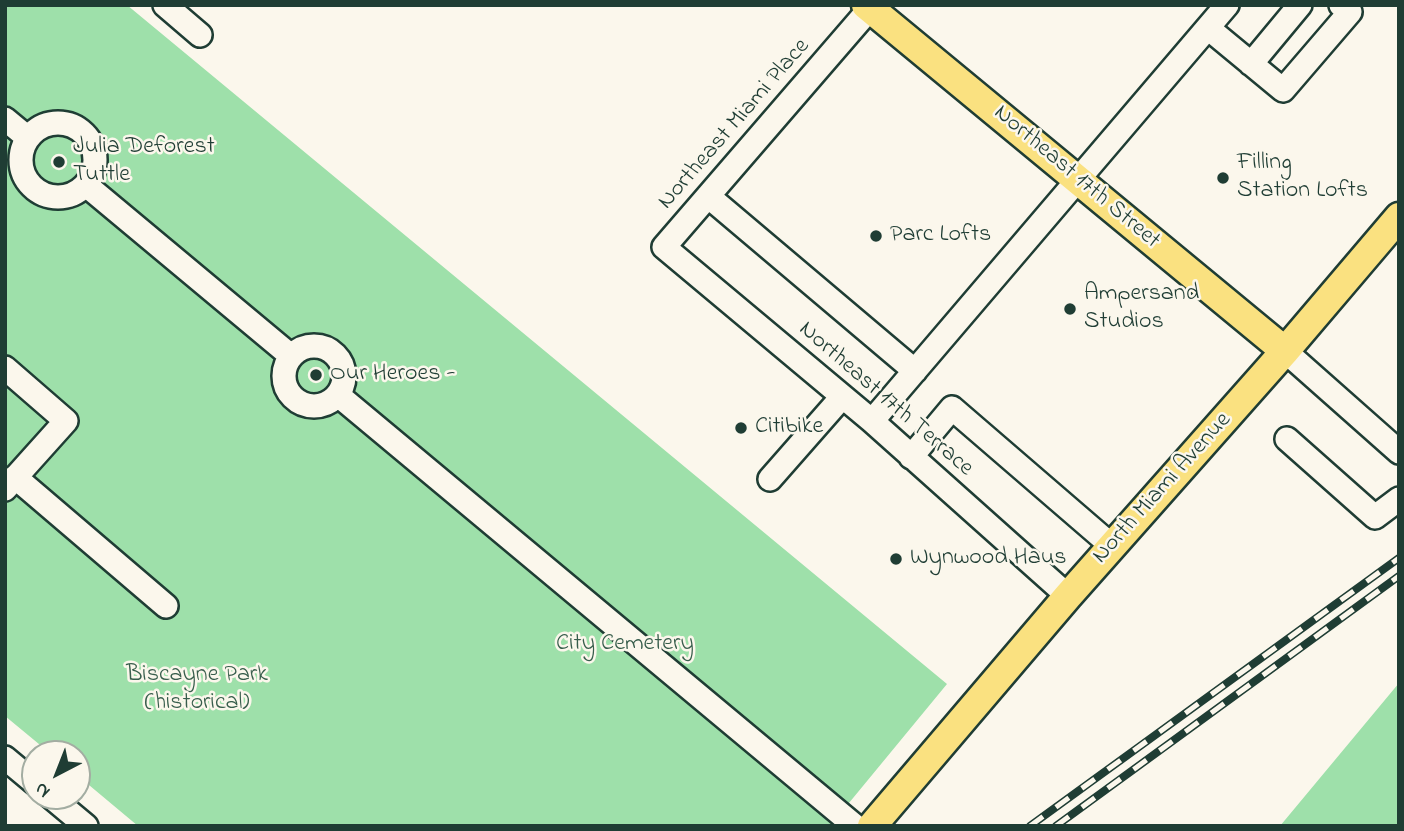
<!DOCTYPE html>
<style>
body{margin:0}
#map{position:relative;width:1404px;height:831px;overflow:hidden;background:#fbf7ec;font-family:"Indie Flower",sans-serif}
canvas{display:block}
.frame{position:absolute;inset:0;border:7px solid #1f3d34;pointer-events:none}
.north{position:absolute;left:21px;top:740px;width:70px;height:70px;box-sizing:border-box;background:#fbf7ec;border:2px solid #a3ada2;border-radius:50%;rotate:222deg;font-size:19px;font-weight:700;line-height:28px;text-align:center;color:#1f3d34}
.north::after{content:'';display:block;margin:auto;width:24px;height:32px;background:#1f3d34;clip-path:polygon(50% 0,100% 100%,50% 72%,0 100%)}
</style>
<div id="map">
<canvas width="1404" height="831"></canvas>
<div class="frame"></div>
<div class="north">N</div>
</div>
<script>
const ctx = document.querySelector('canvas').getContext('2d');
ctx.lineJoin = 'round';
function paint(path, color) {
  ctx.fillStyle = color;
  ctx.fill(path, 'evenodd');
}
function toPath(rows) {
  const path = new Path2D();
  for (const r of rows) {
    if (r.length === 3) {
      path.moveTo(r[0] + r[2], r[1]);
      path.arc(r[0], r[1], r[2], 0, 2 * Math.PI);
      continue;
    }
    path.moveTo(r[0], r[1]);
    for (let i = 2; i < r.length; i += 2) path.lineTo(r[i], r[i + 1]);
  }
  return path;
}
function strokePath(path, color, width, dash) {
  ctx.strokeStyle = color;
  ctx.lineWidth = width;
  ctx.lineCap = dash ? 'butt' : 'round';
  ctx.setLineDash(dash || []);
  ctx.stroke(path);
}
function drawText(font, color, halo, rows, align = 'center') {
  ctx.font = font + ' "Indie Flower",sans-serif';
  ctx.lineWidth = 5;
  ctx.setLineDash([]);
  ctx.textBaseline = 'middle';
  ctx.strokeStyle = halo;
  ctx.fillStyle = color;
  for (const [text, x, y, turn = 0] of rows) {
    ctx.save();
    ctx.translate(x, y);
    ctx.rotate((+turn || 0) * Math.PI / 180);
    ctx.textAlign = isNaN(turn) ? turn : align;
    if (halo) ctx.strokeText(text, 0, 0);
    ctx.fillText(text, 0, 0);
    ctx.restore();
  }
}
paint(toPath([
 [5,5,127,5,947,684,830,826,138,826,77,775,77,754,51,754,5,716],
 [1399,683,1399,826,1280,826]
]), '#9ee0aa');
const minor = toPath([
 [165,5,200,35],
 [873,5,664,247,872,421,1068,596],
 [1208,28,1283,90,1350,12,1341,5],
 [1251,64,1300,5],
 [5,119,28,138],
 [58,160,37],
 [86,185,291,356],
 [708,196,915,371],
 [314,376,30],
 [1285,351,1399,452],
 [5,368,66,421,5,489],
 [338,395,855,826],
 [872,421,1227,5],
 [1287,439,1375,517,1399,499],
 [911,457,952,408,1112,546],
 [15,477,166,606],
 [770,479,842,397],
 [5,758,35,783],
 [50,796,86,826]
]);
const major = toPath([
 [866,5,1285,351],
 [872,826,1068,596,1285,351,1399,217]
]);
strokePath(minor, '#1f3d34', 28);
strokePath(major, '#1f3d34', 33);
strokePath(minor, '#fbf7ec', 23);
strokePath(major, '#fae180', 28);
const rail = toPath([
 [1030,826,1399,558],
 [1056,826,1399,576]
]);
strokePath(rail, '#1f3d34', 8);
strokePath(rail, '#fbf7ec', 5, [16]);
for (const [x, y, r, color] of [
 [59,162,7,"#1f3d34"],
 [1223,178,7,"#1f3d34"],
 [876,236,7,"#1f3d34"],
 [1070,309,7,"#1f3d34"],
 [316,375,7,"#1f3d34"],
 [741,428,7,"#1f3d34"],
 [896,559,7,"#1f3d34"]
]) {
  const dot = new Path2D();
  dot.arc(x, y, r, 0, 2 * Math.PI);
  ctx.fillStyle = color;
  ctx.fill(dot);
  strokePath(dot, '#fbf7ec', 2.5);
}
drawText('24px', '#1f3d34', '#fbf7ec', [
 ["Northeast Miami Place",735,125,-49],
 ["Northeast 17th Street",1076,178,40],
 ["Northeast 17th Terrace",885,400,41],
 ["North Miami Avenue",1163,489,-48]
]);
drawText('24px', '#1f3d34', '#fbf7ec', [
 ["Julia Deforest",73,148],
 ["Tuttle",73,176],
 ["Filling",1237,164],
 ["Station Lofts",1237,192],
 ["Parc Lofts",890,236],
 ["Ampersand",1084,295],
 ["Studios",1084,323],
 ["Our Heroes -",330,375],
 ["Citibike",755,428],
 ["Wynwood Haus",910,559]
], 'left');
drawText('24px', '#385e4c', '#fbf7ec', [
 ["City Cemetery",625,645],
 ["Biscayne Park",197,676],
 ["(historical)",197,704]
]);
</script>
